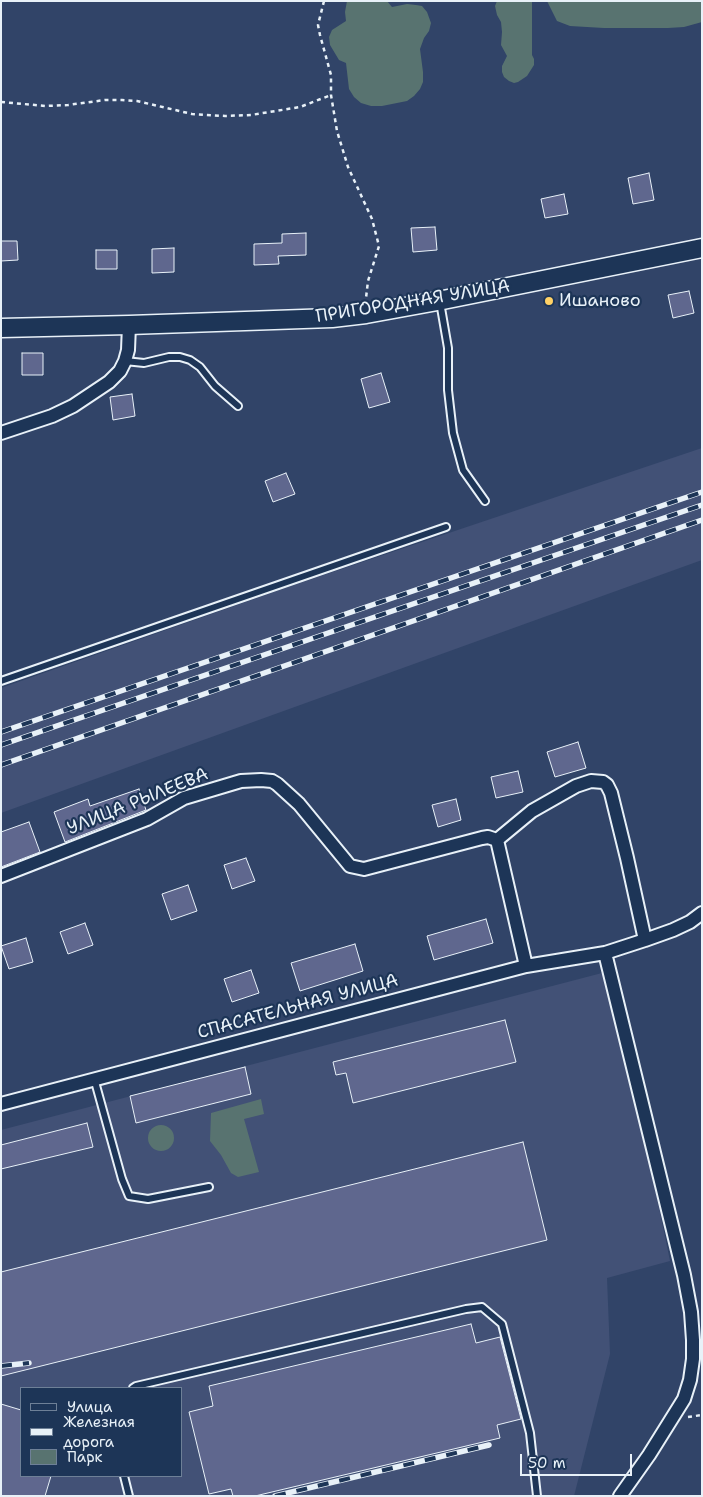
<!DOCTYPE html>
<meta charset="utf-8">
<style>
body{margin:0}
#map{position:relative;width:703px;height:1497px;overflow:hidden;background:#314468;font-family:"Shantell Sans",sans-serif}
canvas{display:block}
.frame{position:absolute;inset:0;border:2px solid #e8f1f8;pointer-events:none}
.legend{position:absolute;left:20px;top:1387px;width:162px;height:90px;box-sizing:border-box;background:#1d3557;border:1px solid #6e8097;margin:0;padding:6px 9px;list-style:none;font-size:15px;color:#e8f1f8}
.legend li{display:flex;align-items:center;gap:10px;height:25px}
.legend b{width:25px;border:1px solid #6e8097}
.scale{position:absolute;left:520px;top:1454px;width:112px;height:22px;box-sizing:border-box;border:2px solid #e8f1f8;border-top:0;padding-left:6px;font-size:15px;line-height:18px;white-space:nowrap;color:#e8f1f8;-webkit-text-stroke:4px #1d3557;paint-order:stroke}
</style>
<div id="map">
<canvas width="703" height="1497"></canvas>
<div class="frame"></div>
<ul class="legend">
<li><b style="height:6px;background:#1d3557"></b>Улица</li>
<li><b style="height:6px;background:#e8f1f8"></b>Железная дорога</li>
<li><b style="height:14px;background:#587370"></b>Парк</li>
</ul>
<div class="scale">50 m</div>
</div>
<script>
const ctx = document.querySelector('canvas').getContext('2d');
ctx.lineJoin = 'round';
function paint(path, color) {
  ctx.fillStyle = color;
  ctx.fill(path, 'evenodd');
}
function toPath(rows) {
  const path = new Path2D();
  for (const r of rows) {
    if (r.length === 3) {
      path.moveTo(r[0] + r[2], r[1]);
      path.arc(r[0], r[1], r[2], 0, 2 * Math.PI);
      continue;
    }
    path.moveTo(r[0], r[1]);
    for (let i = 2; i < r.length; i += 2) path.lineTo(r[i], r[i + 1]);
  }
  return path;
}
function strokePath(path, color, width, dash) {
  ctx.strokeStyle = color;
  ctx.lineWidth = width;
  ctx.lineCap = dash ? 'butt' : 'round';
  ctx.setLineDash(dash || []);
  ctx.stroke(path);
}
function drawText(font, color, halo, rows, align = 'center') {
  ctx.font = font + ' "Shantell Sans",sans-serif';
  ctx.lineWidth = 4.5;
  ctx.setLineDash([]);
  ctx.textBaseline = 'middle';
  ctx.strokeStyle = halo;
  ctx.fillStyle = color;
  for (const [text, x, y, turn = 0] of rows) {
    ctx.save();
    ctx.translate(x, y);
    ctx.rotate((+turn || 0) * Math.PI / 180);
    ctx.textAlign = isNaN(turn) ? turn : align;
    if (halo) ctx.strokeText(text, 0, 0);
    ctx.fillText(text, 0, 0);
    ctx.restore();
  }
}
paint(toPath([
 [702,448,702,560,1,813,1,688,294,585],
 [602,973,611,993,635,1091,670,1261,607,1278,610,1354,574,1496,1,1496,1,1130],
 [21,1388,181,1388,181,1476,21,1476]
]), '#425176');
paint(toPath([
 [347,1,387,1,392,7,407,4,416,5,422,6,427,12,431,23,429,31,424,38,420,49,423,72,423,82,420,89,414,96,407,101,382,106,371,106,361,103,354,97,349,89,346,63,339,60,330,45,329,37,332,30,346,21,345,12],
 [497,1,532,1,532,55,534,59,534,65,527,76,518,82,514,83,509,81,504,77,502,72,502,66,507,56,501,45,502,32,501,22,497,15,495,6],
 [547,1,702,1,702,22,684,27,668,28,604,28,570,26,557,21],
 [261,1099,264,1114,244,1119,259,1172,238,1177,231,1173,221,1155,210,1141,211,1113],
 [161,1138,13]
]), '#587370');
const building = toPath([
 [649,173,654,200,633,204,628,178,649,173],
 [564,194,568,214,545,218,541,199,564,194],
 [435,227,437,250,413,252,411,228,435,227],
 [306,233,306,255,278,256,279,264,254,265,254,244,282,243,282,234,306,233],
 [1,241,17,241,18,260,1,261,1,241],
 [174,248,174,272,152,273,152,249,174,248],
 [96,250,117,250,117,269,96,269,96,250],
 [689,291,694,313,673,318,668,295,689,291],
 [22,353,43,353,43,375,22,375,22,353],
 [381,373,390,402,369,408,361,379,381,373],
 [132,394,135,416,113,420,110,397,132,394],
 [286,473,295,494,273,502,265,481,286,473],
 [578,742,586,768,555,777,547,752,578,742],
 [518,771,523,792,496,798,491,777,518,771],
 [139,789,146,810,65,842,54,812,88,799,90,806,139,789],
 [456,799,461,820,438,827,432,805,456,799],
 [29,822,40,852,1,867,1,832,29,822],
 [246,858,255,881,232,889,224,865,246,858],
 [188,885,197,911,171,920,162,894,188,885],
 [486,919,493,943,434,960,427,936,486,919],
 [85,923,93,945,68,954,60,932,85,923],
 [26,938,33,962,9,969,1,946,26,938],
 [355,944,363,971,300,991,291,963,355,944],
 [251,970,259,993,232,1002,224,979,251,970],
 [505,1020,516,1062,353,1103,346,1073,336,1075,333,1062,505,1020],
 [245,1067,251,1094,136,1123,130,1096,245,1067],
 [87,1123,93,1147,1,1169,1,1145,87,1123],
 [523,1142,547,1240,1,1376,1,1272,523,1142],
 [471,1324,476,1343,500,1337,521,1419,497,1425,500,1438,255,1496,233,1496,231,1489,209,1494,189,1412,213,1406,209,1386,471,1324],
 [1,1404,21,1410,21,1476,51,1476,45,1496,1,1496,1,1404]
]);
paint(building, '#5f678e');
strokePath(building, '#e8f1f8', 1);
const lane = toPath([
 [440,302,448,348,448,390,453,433,463,470,485,501],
 [125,361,144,363,169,357,180,357,190,360,200,367,215,386,238,406],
 [1,681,446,527],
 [94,1078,122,1179,129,1196,148,1199,209,1187],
 [133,1388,136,1386,466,1309,482,1307,502,1324,530,1433,537,1496],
 [124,1476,129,1496]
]);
const street = toPath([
 [1,433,52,416,73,406,109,382,120,371,125,361,128,350,129,325],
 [497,840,526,966],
 [1,876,147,819,184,798,241,781,261,780,272,781,277,784,299,804,350,866,364,869,482,838,488,837,497,840,532,811,576,786,591,781,603,782,607,785,611,793,627,858,645,940,673,930,690,922,702,913],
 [605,953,684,1275,691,1312,693,1340,693,1359,690,1380,684,1399,649,1455,620,1496],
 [1,1104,526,966,605,953,645,940]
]);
const secondary = toPath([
 [1,328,129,325,332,318,366,314,443,300,702,248]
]);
strokePath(lane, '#e8f1f8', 10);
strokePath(street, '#e8f1f8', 16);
strokePath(secondary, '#e8f1f8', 21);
strokePath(toPath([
 [324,1,318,25,320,35,331,75,331,95,337,131,348,167,372,219,379,246,368,281,366,298],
 [1,102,46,106,68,105,105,100,122,100,137,101,192,114,225,116,251,115,300,107,331,95],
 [688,1417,702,1415]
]), '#e8f1f8', 2.5, [4, 4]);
strokePath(lane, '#1d3557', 6);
strokePath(street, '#1d3557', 12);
strokePath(secondary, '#1d3557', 18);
const rail = toPath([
 [1,732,702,492],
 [1,745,702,505],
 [1,765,702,520],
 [1,1366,29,1363],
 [275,1496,489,1445]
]);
strokePath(rail, '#e8f1f8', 5.5);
strokePath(rail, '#1d3557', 4, [11]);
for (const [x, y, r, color] of [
 [549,301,5,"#ffd166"]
]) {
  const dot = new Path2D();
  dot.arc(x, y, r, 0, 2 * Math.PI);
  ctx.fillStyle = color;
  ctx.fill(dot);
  strokePath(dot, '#1d3557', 2);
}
drawText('18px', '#e8f1f8', '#1d3557', [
 ["Ишаново",559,301]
], 'left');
drawText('18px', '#e8f1f8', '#1d3557', [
 ["ПРИГОРОДНАЯ УЛИЦА",413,302,-9],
 ["УЛИЦА РЫЛЕЕВА",138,802,-22],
 ["СПАСАТЕЛЬНАЯ УЛИЦА",298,1007,-15]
]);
</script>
